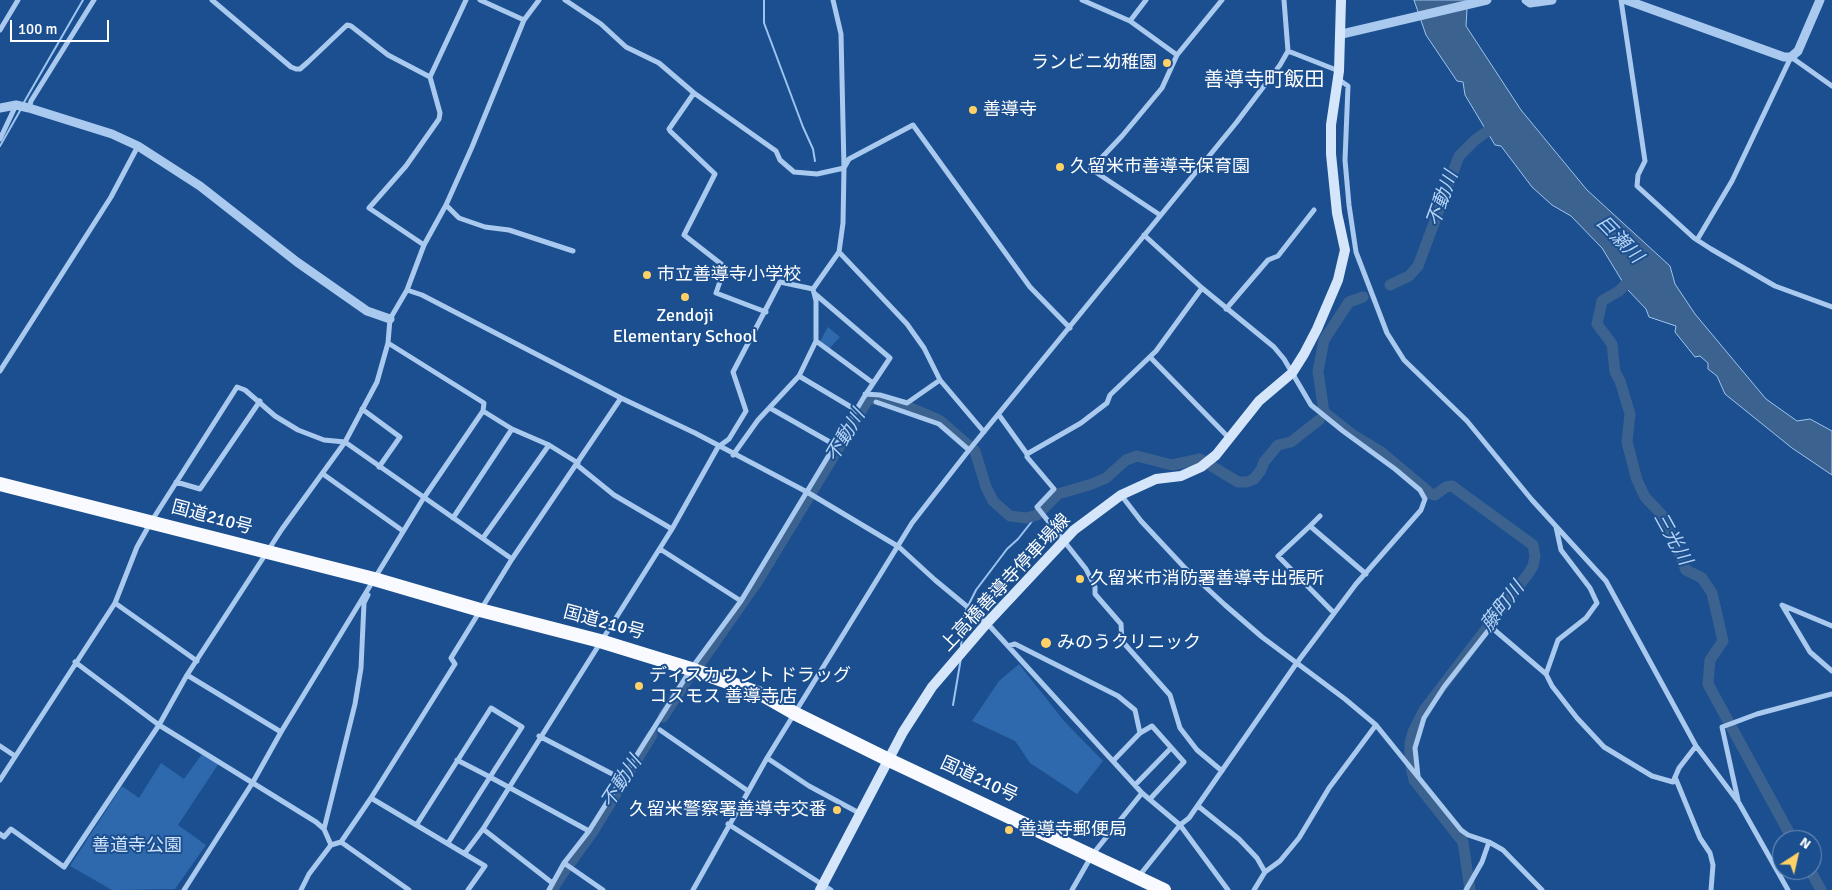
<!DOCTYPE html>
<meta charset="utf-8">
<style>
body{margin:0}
#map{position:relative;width:1832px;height:890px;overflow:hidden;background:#1b4f8f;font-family:Signika,sans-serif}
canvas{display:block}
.north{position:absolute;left:1772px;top:830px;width:50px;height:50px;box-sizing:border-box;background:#1b4f8f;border:1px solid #7695bc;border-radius:50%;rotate:35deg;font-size:14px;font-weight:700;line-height:20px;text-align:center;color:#fff}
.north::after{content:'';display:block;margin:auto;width:18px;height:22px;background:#ffd166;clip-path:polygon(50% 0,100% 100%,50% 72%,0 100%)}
.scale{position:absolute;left:10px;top:20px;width:99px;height:22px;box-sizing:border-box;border:2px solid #fff;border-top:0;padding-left:6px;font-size:15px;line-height:18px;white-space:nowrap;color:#fff;-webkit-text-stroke:4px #1b4f8f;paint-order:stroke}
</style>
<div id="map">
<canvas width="1832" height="890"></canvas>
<div class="north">N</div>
<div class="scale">100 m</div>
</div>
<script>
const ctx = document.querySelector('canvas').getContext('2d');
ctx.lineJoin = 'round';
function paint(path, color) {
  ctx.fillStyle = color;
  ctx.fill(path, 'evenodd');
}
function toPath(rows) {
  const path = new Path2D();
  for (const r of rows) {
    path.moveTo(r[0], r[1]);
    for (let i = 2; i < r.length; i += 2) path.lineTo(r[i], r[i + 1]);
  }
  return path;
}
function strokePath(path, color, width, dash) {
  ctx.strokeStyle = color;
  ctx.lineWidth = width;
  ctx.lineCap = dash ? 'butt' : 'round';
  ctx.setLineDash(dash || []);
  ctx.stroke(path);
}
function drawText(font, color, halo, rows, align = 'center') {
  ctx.font = font + ' Signika,"Noto Sans JP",sans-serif';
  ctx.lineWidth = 4;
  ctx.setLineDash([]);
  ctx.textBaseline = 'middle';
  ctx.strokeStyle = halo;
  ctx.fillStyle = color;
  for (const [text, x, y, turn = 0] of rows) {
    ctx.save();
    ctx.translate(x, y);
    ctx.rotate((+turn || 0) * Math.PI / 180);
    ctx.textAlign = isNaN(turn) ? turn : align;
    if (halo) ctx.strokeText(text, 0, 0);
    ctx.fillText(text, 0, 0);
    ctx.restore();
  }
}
paint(toPath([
 [828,327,840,337,828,350,819,343],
 [1019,664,1064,721,1103,761,1077,794,1030,763,1015,741,972,721,999,681],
 [202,754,219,763,178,825,206,845,175,889,112,890,70,866,122,786,139,798,161,763,184,779]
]), '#2e69ad');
const water = toPath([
 [1414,0,1465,0,1467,9,1466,26,1521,110,1587,190,1670,266,1675,284,1695,314,1766,399,1797,421,1810,419,1832,431,1832,475,1792,448,1725,394,1717,376,1708,369,1708,363,1700,356,1695,357,1675,332,1676,326,1649,317,1646,309,1627,289,1602,248,1571,216,1552,205,1532,187,1501,146,1495,145,1465,95,1463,82,1457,81,1426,35,1414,0]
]);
paint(water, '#3c6290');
strokePath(water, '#9cc4f0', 1);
strokePath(toPath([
 [764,0,764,23,803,127,813,149,815,161],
 [23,104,83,0],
 [0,146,21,109],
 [961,646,964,614,976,590,1007,549,1018,539,1037,515],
 [953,705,961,658]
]), '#9cc4f0', 2);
strokePath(toPath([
 [1635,275,1619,291,1602,301,1597,324,1612,344,1615,372,1620,381,1630,414,1627,442,1637,480,1645,497,1663,516,1686,570,1702,578,1712,593,1723,641,1710,660,1708,684,1793,840],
 [1390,285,1409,276,1418,266,1459,156,1475,140,1499,123],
 [1324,412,1353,435,1381,452,1431,494,1435,495,1446,487,1452,486,1533,545,1535,556,1533,566,1528,574,1424,710,1413,732,1410,743,1410,762,1414,780,1463,842,1470,890],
 [1324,413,1318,371,1324,340,1349,302,1363,297],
 [697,668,759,579,869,398,904,405,939,420,975,451,986,487,993,501,1010,516,1026,518,1037,515,1058,494,1092,484,1106,478,1126,460,1137,456,1172,465,1200,459,1238,482,1247,482,1254,479,1261,470,1264,462,1278,445,1291,442,1319,420],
 [663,717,689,677],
 [571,862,594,830,652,735],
 [1810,870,1821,890],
 [552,890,567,867]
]), '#3c6290', 11);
strokePath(toPath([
 [212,0,291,67,296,69,300,69,308,62,347,25,351,26,388,55,430,77],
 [480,0,524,20],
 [565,0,601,24,626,47,659,63,694,93,776,151,780,160,794,172,817,174,844,168,849,159,913,125,1030,287,1070,328],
 [1082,0,1130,21,1177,55],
 [1621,0,1645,161,1638,175,1637,186,1694,238,1711,249,1775,286,1832,307],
 [1130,21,1146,0],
 [0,30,18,0],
 [1288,51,1339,71],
 [1338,79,1348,86,1345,160,1349,205,1356,252,1387,333,1404,360,1467,421,1532,500,1606,581,1696,746,1739,803,1788,890],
 [694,93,669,129,670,131,715,174,684,235,725,267,716,293,766,312],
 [29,108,31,101,94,0],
 [0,139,16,105],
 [446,205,459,218,485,227,509,230,573,251],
 [1160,215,1091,169,1122,136,1162,88,1177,55,1222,0],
 [1697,240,1732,181,1791,57,1832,86],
 [424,245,369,208,406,166,439,119,440,113,430,77,466,0],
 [839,252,907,324,924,348,940,380,984,432],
 [407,290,422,295,621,398,695,433,807,492,899,547,935,580,987,623,1142,793,1180,825,1228,890],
 [1226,309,1268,260,1278,256,1314,210],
 [816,341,873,383],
 [388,343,484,403,483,411],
 [1150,357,1230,439],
 [0,371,111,197,138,146],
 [799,376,856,410],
 [865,394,880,395,907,403,940,380],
 [876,402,939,424,969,450],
 [770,408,835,445],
 [362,409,400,437,379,467],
 [999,415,1027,454,1081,423,1107,403,1110,395,1156,351,1202,288],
 [1027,454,1027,457,1054,489,1037,507,1086,569,1095,587,1095,594,1121,624,1122,641,1170,695,1180,728,1197,750,1222,771],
 [733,455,758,420,799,376,816,341,816,301,813,289,839,252,843,223,844,168,841,34,833,0],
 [577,465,614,495,672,529],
 [323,474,403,531],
 [176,482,200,489,260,401],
 [1121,495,1141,521,1184,567,1225,605,1262,637,1345,699,1376,725,1461,830,1468,835,1489,842,1503,850,1542,890],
 [453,518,512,429],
 [1310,526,1320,516],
 [1556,527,1561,550,1590,588,1597,603,1586,618,1558,640,1546,674,1552,686,1577,718,1604,747,1652,776,1673,782,1679,768,1696,746],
 [483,538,549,445],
 [660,549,741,601],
 [115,603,197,661],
 [1334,613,1278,556,1310,526,1366,574],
 [1832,626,1782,605,1810,652,1832,671],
 [1008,646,1015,644,1118,696,1135,710,1140,733],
 [75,662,159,725,316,822,324,829,331,845],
 [187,675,281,732],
 [660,730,748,791],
 [539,736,622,779],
 [0,746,15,756],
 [767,758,809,786,861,814],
 [1113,761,1140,733,1152,726,1184,762,1150,799],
 [1418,776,1415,748,1424,718,1444,687,1491,627,1546,674],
 [1675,777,1700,838,1710,853,1713,865,1711,890],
 [0,780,115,603,137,547,151,522,237,387,245,390,275,416,298,430,324,440,345,442,512,559],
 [1135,785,1171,748],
 [371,798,485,866,468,890],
 [1738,800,1722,727,1757,714,1832,694],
 [1198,806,1239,839,1257,858,1265,872],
 [417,824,491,708,522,727,490,777,589,831],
 [728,824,831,890],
 [324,829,355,704,361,668,364,603,368,595],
 [483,829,672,529,718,447,729,439,746,411,733,372,780,282,813,289],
 [0,834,4,837,11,829,64,867,159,725,187,675,282,529,345,442,377,382,388,343,390,319,407,290,424,245,446,205,472,147,524,20,539,0],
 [341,842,409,890],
 [448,843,490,777,457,760],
 [465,853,483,829,551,882],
 [564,863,603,890],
 [1139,876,1180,825,1189,818,1296,664,1356,584,1421,510,1425,499,1420,490,1395,469,1343,431,1311,405,1284,359,1274,347,1202,288,1144,235],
 [184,890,253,782,281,732,423,499,483,411,512,429,549,445,578,463],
 [301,890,309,874,331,845,341,842,371,798,455,664,451,658,512,559,621,398],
 [549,890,564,863,589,831,691,669,741,601,864,397,890,358,814,293],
 [693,890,767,758,912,523,969,450,1236,123,1280,65,1288,51,1284,0],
 [1072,890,1092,855,1142,793],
 [1254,890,1265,872,1280,861,1299,838,1329,788,1376,725],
 [1466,890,1482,862,1489,842]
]), '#a9c9ee', 5);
strokePath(toPath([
 [1526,0,1530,3,1552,0],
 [1626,0,1784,57,1791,57,1798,51,1820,0],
 [1342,34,1487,0],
 [0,108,16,105,29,108,112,134,138,146,200,186,297,262,367,311,390,319]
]), '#a9c9ee', 9);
strokePath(toPath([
 [820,890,903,732,932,687,987,623,1074,530,1121,495,1156,479,1181,476,1201,467,1216,455,1259,401,1292,373,1304,354,1317,329,1338,280,1345,250,1337,213,1331,154,1331,125,1339,71,1341,0]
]), '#d6e6fa', 10);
strokePath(toPath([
 [0,484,374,579,480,610,600,641,691,669,761,694,796,714,889,760,1164,890]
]), '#f8faff', 14);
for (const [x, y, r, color] of [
 [1167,63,5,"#ffd166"],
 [973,110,5,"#ffd166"],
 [1060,167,5,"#ffd166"],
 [647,275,5,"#ffd166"],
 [685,297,5,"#ffd166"],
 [1080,579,5,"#ffd166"],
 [1046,643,6,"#ffd166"],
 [639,686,5,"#ffd166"],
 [837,810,5,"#ffd166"],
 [1009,830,5,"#ffd166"]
]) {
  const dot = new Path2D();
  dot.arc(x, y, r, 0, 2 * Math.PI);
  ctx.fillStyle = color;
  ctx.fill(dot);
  strokePath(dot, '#1b4f8f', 2);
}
drawText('18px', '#fff', '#1b4f8f', [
 ["ランビニ幼稚園",1157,63,"right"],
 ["善導寺",983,110],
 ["久留米市善導寺保育園",1070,167],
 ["市立善導寺小学校",657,275],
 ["Zendoji",685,316,"center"],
 ["Elementary School",685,337,"center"],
 ["久留米市消防署善導寺出張所",1090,579],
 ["みのうクリニック",1057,643],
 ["ディスカウント ドラッグ",649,676],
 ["コスモス 善導寺店",649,697],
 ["久留米警察署善導寺交番",827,810,"right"],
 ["善導寺郵便局",1019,830]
], 'left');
drawText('18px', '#fff', '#1b4f8f', [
 ["国道210号",212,518,15],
 ["上高橋善導寺停車場線",1006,583,-47],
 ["国道210号",604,623,15],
 ["国道210号",979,780,25]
]);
drawText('18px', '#cfe3fa', '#1b4f8f', [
 ["善道寺公園",137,846]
]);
drawText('italic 19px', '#b5d3f5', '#1b4f8f', [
 ["不動川",1443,199,-70],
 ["巨瀬川",1619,240,46],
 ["不動川",846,436,-59],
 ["三光川",1672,539,61],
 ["藤町川",1503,607,-52],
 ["不動川",622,782,-57]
]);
drawText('20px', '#fff', '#1b4f8f', [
 ["善導寺町飯田",1264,81]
]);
</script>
